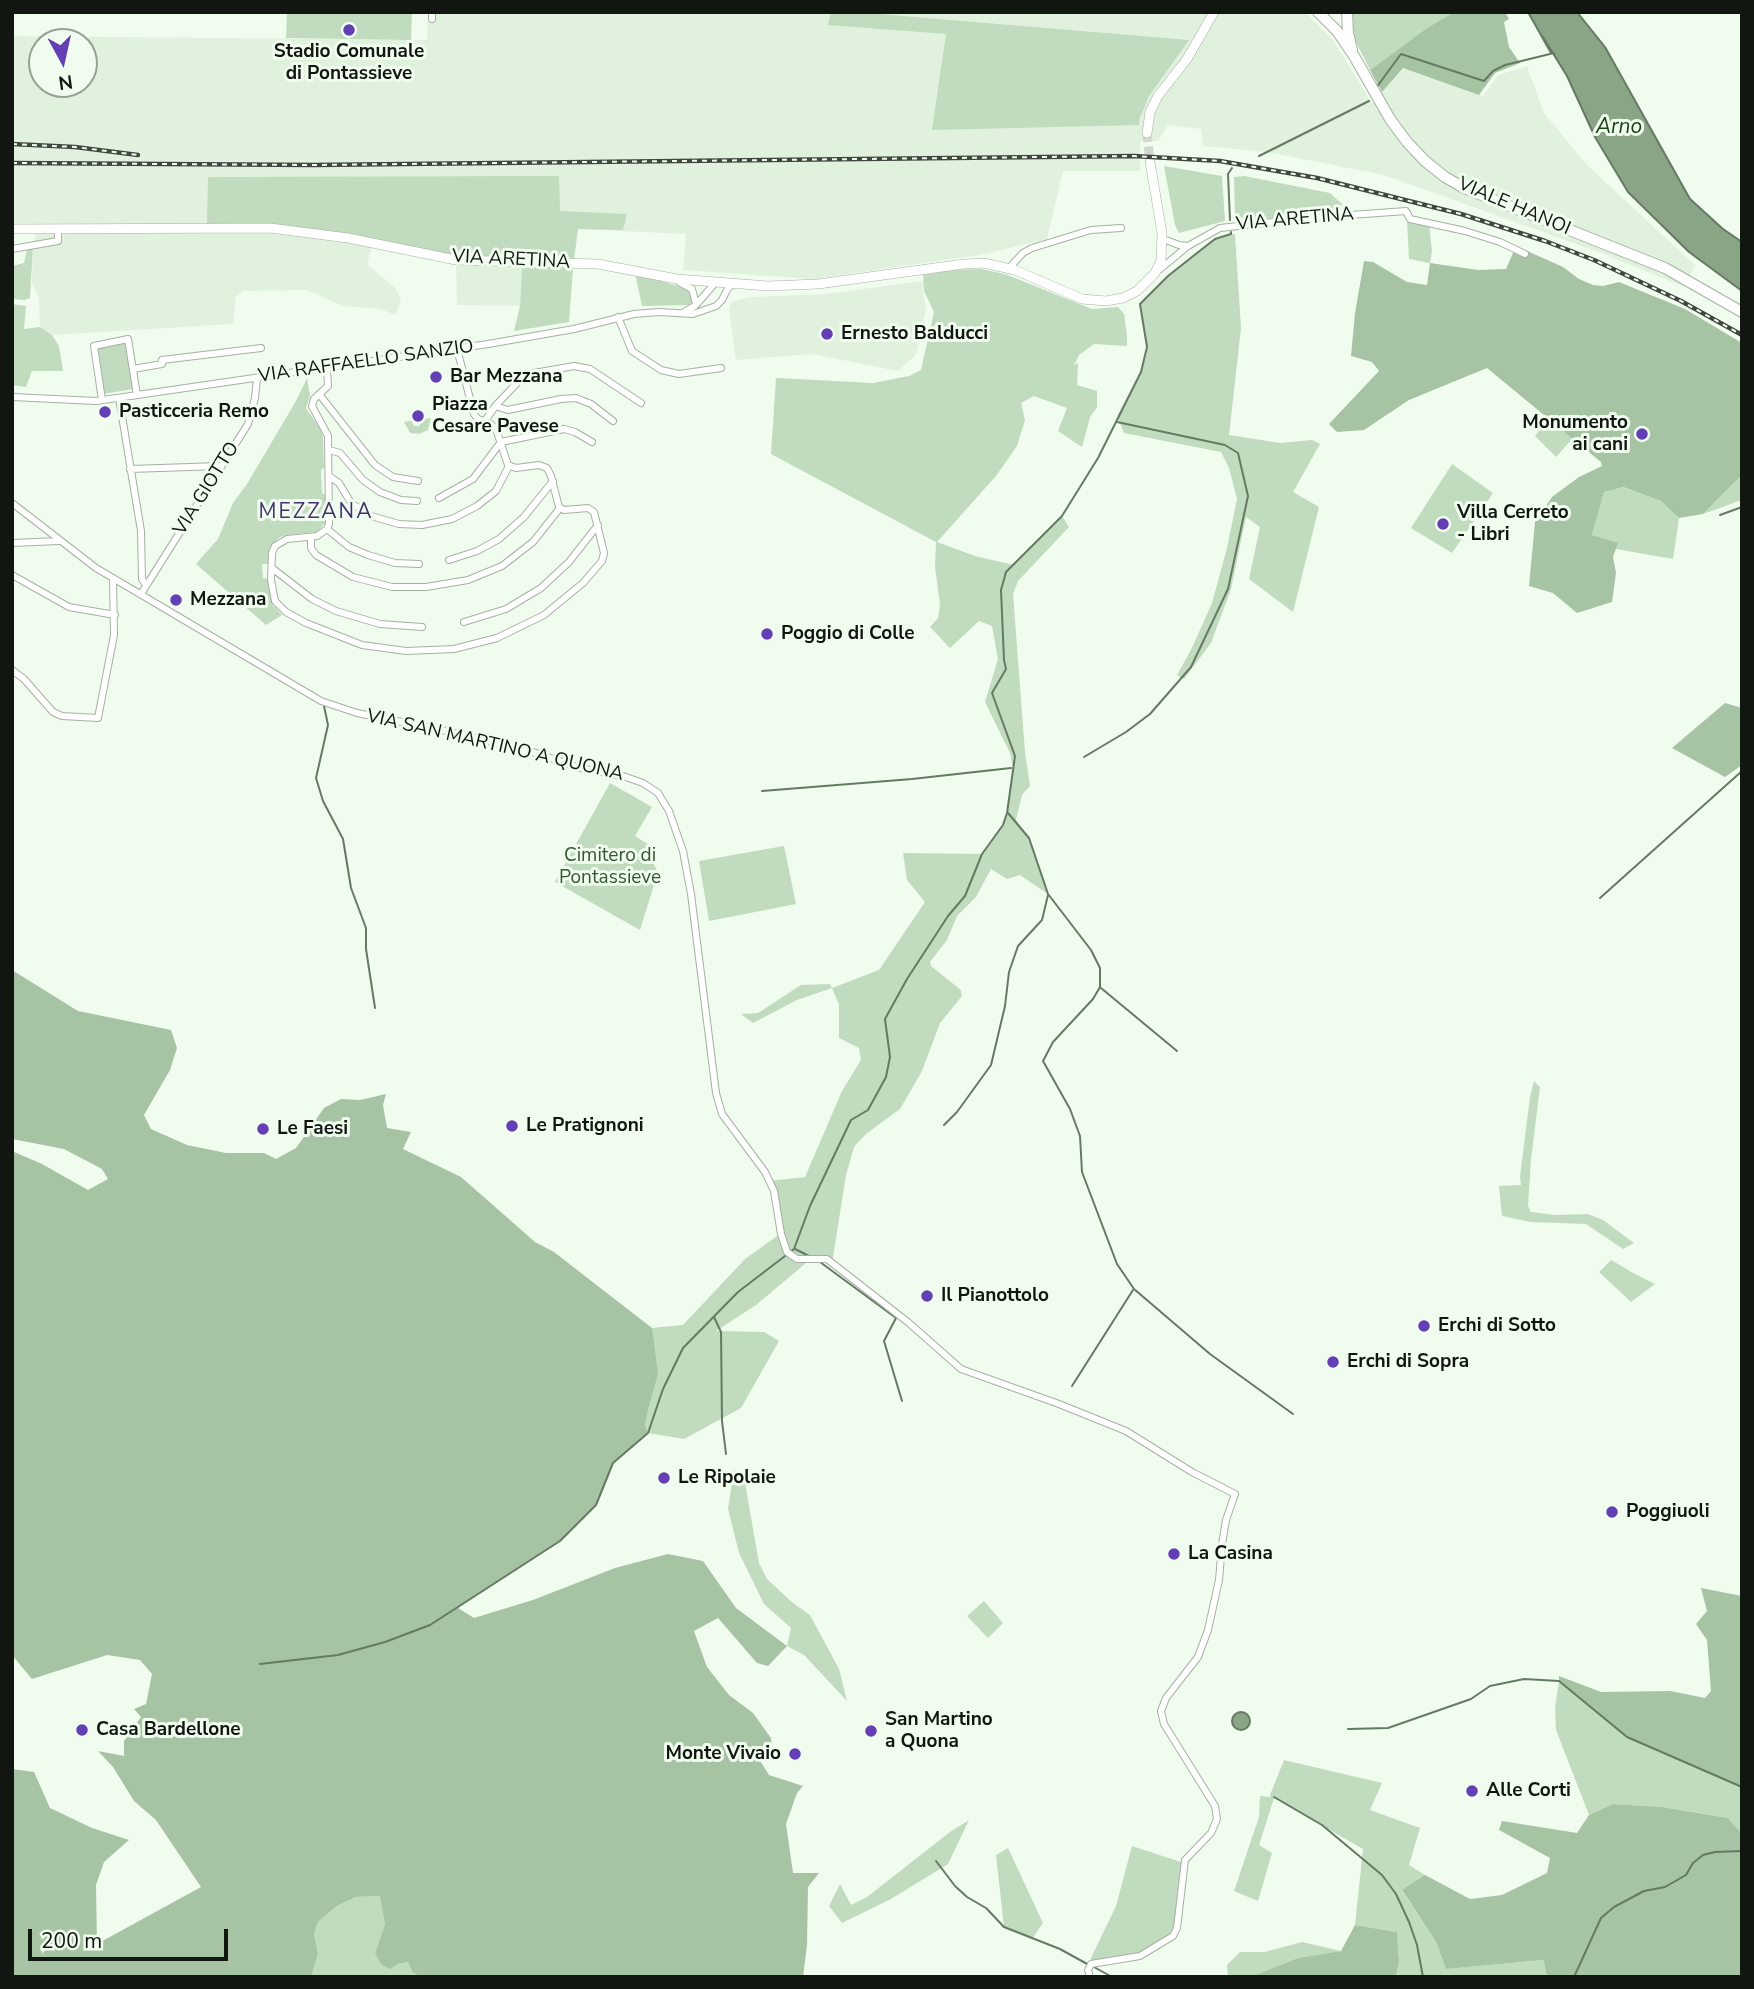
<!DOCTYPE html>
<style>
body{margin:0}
#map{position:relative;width:1754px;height:1989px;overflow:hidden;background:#f0fdee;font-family:"Nunito Sans",sans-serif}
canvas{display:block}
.frame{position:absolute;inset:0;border:14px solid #111611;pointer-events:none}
.north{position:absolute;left:28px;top:28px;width:70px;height:70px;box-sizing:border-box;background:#f0fdee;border:2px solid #97a196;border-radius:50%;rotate:172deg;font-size:19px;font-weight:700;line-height:28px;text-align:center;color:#111611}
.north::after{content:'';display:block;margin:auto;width:24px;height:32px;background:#633eb6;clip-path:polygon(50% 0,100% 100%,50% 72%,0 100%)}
.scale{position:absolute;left:28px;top:1929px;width:200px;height:32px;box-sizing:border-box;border:4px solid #111611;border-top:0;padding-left:9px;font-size:21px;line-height:24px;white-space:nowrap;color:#111611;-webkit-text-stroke:5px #f0fdee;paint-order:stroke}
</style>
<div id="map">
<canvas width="1754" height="1989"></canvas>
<div class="frame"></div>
<div class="north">N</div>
<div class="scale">200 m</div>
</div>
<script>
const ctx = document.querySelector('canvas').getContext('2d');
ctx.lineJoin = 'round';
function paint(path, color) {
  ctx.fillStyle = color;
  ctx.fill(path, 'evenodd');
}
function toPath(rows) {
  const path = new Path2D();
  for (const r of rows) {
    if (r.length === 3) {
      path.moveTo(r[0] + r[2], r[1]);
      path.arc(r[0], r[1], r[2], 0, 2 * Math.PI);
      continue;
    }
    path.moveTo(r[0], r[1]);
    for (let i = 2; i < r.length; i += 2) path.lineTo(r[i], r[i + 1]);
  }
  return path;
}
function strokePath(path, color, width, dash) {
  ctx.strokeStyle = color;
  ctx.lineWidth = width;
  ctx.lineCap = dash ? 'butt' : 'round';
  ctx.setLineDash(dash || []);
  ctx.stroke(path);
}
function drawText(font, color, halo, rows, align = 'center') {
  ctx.font = font + ' "Nunito Sans",sans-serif';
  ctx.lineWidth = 6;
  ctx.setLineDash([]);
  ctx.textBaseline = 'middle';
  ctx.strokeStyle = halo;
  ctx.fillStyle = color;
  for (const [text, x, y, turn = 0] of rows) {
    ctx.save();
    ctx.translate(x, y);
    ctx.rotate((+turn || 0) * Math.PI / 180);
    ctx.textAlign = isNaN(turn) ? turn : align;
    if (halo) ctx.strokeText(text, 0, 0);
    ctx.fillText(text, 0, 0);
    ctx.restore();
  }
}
paint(toPath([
 [428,12,1278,12,1307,14,1332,39,1372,103,1403,68,1483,96,1498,75,1527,66,1544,113,1586,164,1696,266,1682,286,1601,253,1384,175,1267,152,1203,146,1201,129,1168,125,1158,141,1140,141,1140,171,1063,171,1047,239,980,255,813,279,683,270,686,234,578,229,573,268,522,266,520,306,457,305,456,265,372,246,367,264,397,290,401,302,395,315,381,309,343,306,307,290,243,291,236,297,233,324,52,335,40,327,39,298,32,283,33,246,38,225,12,225,12,36,427,40],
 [42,42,84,42,84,84,42,84],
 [922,281,926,309,916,355,898,371,812,354,736,360,729,309,731,303,737,300,752,297,826,294]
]), '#e0f2de');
paint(toPath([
 [287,12,412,12,411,40,286,38],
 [831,12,855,12,1189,40,1149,96,1139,120,1139,125,932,130,946,34,828,25],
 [1353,12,1454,12,1427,28,1370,70,1352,34],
 [1164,166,1222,176,1225,221,1179,233,1175,225],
 [559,176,560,211,627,214,623,230,578,229,574,259,457,256,309,228,207,224,208,177],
 [1244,176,1330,193,1342,204,1337,212,1239,221,1235,217,1234,177],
 [1407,220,1429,224,1432,251,1430,263,1409,259],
 [1231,234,1235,234,1241,328,1229,435,1280,443,1312,440,1320,444,1293,492,1319,507,1293,612,1249,579,1260,527,1246,517,1231,589,1211,643,1184,679,1177,675,1192,648,1212,603,1227,548,1237,499,1229,468,1221,452,1124,433,1117,416,1141,372,1146,356,1147,347,1140,304,1168,276,1215,239],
 [28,246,33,246,30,298,25,300,12,299,12,266,24,263],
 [522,266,573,268,569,322,514,331,520,306],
 [981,269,1005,274,1092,309,1118,307,1124,314,1127,336,1127,346,1094,344,1079,355,1074,365,1078,363,1077,385,1097,391,1097,407,1090,417,1082,447,1058,431,1067,408,1034,396,1021,403,1025,420,1017,446,996,476,937,542,975,556,1014,565,1062,516,1069,527,1018,581,1013,594,1025,752,1030,786,1022,795,1016,820,1029,838,1048,894,1020,875,1007,879,991,869,976,897,957,916,947,940,930,962,931,966,961,990,962,996,940,1023,922,1071,900,1109,866,1134,854,1147,846,1175,832,1263,812,1258,756,1305,716,1331,764,1332,779,1341,741,1408,684,1439,648,1433,645,1425,653,1345,652,1328,683,1325,745,1259,780,1234,769,1181,805,1177,842,1091,861,1060,859,1048,839,1038,839,1005,832,988,797,1000,753,1023,741,1014,758,1013,801,985,830,984,832,988,879,970,925,902,907,880,903,853,982,854,1003,825,1007,813,1013,768,1010,753,985,702,998,659,992,626,979,621,950,648,930,627,938,618,940,605,935,567,936,542,771,454,776,378,873,383,909,376,921,370,934,312,924,291,923,275,952,270],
 [635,273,687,289,693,301,691,305,642,306],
 [12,304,26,306,24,329,40,327,52,335,59,346,63,371,32,371,26,387,12,385],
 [126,343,133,389,104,394,98,347],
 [307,378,310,396,306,408,321,430,323,437,324,467,321,470,322,493,327,496,326,522,317,532,287,535,280,537,270,546,268,564,262,564,263,578,268,579,272,604,282,615,266,625,196,564,218,539,233,503,247,484,296,401],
 [431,418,428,430,419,434,410,433,404,422,411,421,414,426,419,426,423,419],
 [1549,419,1573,438,1556,457,1535,436],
 [1452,464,1493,493,1452,553,1411,528],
 [1742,475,1742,500,1703,514],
 [1622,487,1661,501,1679,518,1673,559,1616,549,1617,544,1592,535,1604,492],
 [610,783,652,807,635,836,654,848,651,859,658,872,640,930,555,882],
 [784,846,796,904,709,921,699,861],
 [1534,1081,1540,1087,1531,1160,1528,1206,1531,1212,1555,1215,1588,1214,1603,1220,1634,1243,1623,1249,1586,1224,1531,1222,1502,1216,1499,1186,1521,1185,1520,1176,1530,1097],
 [1611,1260,1635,1274,1655,1284,1631,1302,1599,1272],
 [734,1470,748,1474,745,1483,759,1563,767,1579,793,1603,810,1615,839,1669,847,1701,804,1655,787,1646,791,1628,764,1604,739,1553,728,1509],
 [984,1601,1003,1623,988,1638,967,1616],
 [1559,1681,1627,1737,1742,1787,1742,1834,1728,1818,1662,1807,1613,1804,1589,1815,1556,1730,1555,1708],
 [1284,1760,1382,1783,1370,1810,1420,1828,1409,1865,1425,1875,1402,1891,1436,1942,1446,1969,1545,1960,1547,1977,1396,1977,1399,1961,1397,1932,1355,1925,1363,1849,1274,1798,1259,1845,1272,1853,1258,1901,1234,1891,1259,1817,1260,1796,1271,1797,1270,1795],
 [969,1820,948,1864,891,1899,842,1923,829,1906,840,1884,851,1905,867,1897,950,1832],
 [1132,1846,1184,1863,1173,1936,1140,1956,1091,1964,1091,1958,1116,1906],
 [1008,1848,1043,1923,1032,1939,1004,1927,996,1855],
 [381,1896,385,1924,375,1953,397,1964,408,1962,412,1972,421,1977,311,1977,318,1954,314,1934,318,1922,337,1906,356,1897],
 [1302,1942,1341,1951,1298,1958,1250,1977,1228,1977,1227,1965,1240,1952,1265,1952]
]), '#c0dbbd');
paint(toPath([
 [1454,12,1505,12,1509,19,1504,22,1509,47,1520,63,1495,73,1479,95,1403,68,1382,92,1370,70,1427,28],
 [1516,246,1563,267,1579,279,1593,285,1603,286,1619,282,1685,309,1742,343,1742,475,1703,514,1679,518,1661,501,1623,487,1604,492,1592,535,1618,543,1613,557,1616,573,1612,602,1577,613,1553,593,1529,586,1535,522,1552,497,1579,477,1602,466,1601,462,1487,368,1409,400,1364,430,1337,432,1329,424,1379,371,1372,362,1351,356,1355,313,1364,261,1373,262,1407,282,1427,285,1430,263,1478,270,1506,269],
 [1725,703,1742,708,1742,765,1725,777,1672,748],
 [12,970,78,1011,171,1030,177,1048,170,1070,144,1115,151,1129,187,1145,226,1153,264,1153,276,1159,296,1148,324,1108,341,1099,360,1100,386,1094,383,1105,387,1128,411,1132,403,1149,461,1177,535,1242,554,1252,652,1328,658,1374,648,1409,645,1425,648,1433,613,1463,596,1505,560,1541,458,1608,474,1618,533,1600,615,1568,668,1554,703,1561,736,1608,787,1646,768,1666,757,1663,718,1618,694,1631,707,1667,729,1695,753,1713,771,1738,772,1750,757,1756,769,1775,803,1786,797,1793,786,1824,793,1873,819,1873,808,1887,807,1945,803,1977,421,1977,412,1972,408,1962,397,1964,390,1969,381,1964,375,1953,385,1924,380,1896,356,1897,337,1906,318,1922,314,1934,318,1954,311,1977,12,1977,12,1769,34,1772,50,1808,92,1828,129,1840,104,1862,96,1885,97,1944,201,1887,156,1820,134,1801,113,1767,98,1751,124,1756,124,1741,141,1717,134,1709,146,1704,152,1674,140,1660,107,1655,32,1679,12,1655,12,1151,42,1164,88,1190,108,1179,102,1169,64,1149,12,1139],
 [1701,1588,1742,1596,1742,1787,1627,1737,1559,1681,1559,1676,1601,1692,1670,1691,1705,1698,1711,1691,1707,1640,1696,1624,1707,1611],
 [1613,1804,1662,1807,1728,1818,1742,1834,1742,1977,1547,1977,1544,1960,1446,1969,1436,1942,1402,1890,1425,1875,1470,1899,1502,1895,1547,1873,1550,1858,1499,1830,1502,1821,1577,1833,1589,1815],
 [1355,1925,1397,1932,1399,1961,1396,1977,1250,1977,1298,1958,1341,1951]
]), '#a6c3a3');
const water = toPath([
 [1528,12,1577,12,1605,47,1690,199,1723,229,1742,242,1742,291,1689,252,1628,192,1595,137,1567,76,1543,37,1551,53,1528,12],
 [1241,1721,9]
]);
paint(water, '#89a586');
strokePath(water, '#657a63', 2);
strokePath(toPath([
 [1376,88,1401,54,1484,81,1493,71,1505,65,1554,53],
 [1259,156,1369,101],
 [1230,220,1228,174,1232,168],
 [1720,515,1742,507],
 [324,706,328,725,316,778,323,801,343,839,351,888,366,928,366,949,375,1008],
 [1084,757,1126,732,1150,714,1191,667,1228,589,1248,496,1238,453,1225,445,1117,422],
 [762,791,912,779,1011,768],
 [1008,813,1029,838,1048,894,1091,950,1100,968,1100,987,1093,999,1053,1042,1043,1061,1070,1109,1080,1136,1082,1172,1117,1264,1134,1289,1210,1354,1293,1414],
 [1600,898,1742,771],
 [1101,988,1177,1051],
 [944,1125,957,1112,991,1065,1005,1006,1009,972,1018,946,1042,920,1048,895],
 [795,1249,809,1256],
 [790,1252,794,1249,810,1206,851,1120,868,1110,886,1077,890,1057,885,1019,907,979,948,916,965,896,982,854,1003,825,1007,813,1015,756,992,693,1006,669,1004,660,1001,590,1006,572,1062,516,1098,458,1141,372,1147,347,1140,304,1168,276,1197,253,1215,239,1231,234,1231,232],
 [820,1262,896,1318,884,1341,902,1401],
 [714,1317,721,1332,722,1421,726,1454],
 [1072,1386,1133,1290],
 [260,1664,338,1655,385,1642,430,1625,560,1541,596,1505,613,1463,648,1433,663,1389,683,1348,738,1292,785,1256],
 [1348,1729,1388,1728,1471,1699,1490,1686,1524,1679,1559,1681,1627,1737,1742,1787],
 [1274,1797,1322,1825,1382,1875,1396,1894,1409,1922,1417,1945,1423,1977],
 [936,1861,955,1886,967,1897,986,1908,1004,1927,1060,1949,1089,1965],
 [1094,1967,1112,1977],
 [1574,1977,1601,1918,1614,1907,1644,1891,1665,1887,1686,1875,1693,1863,1703,1855,1715,1852,1742,1851]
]), '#657a63', 2);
strokePath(toPath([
 [1147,133,1150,162]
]), '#cfdacd', 9, [9, 4.5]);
const street = toPath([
 [432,19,432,12],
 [1163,239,1179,245,1188,246],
 [12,249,58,241,58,228],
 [1009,268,1023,253,1032,248,1091,230,1121,228],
 [1159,270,1188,246,1220,228,1309,218,1406,211,1410,219,1465,231,1500,242,1525,254],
 [679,282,692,289,696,304],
 [684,312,695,306,716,282],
 [618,317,632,351,661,370,679,374,721,368],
 [133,369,162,364,162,360,261,348],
 [327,369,328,386,314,399,312,406,328,436,329,524,327,529,317,536,287,539,275,546,272,553,271,580,275,601,286,612,306,623,362,645,406,651,454,649,497,638,544,615,583,583,602,561,604,553,594,512,588,508,564,510,559,507,551,476,547,468,539,465,516,468,508,465,496,429,491,424,478,419,474,414,457,349],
 [319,394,375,465,393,477,418,481],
 [12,397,96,401,488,344,574,329,634,314,659,312,693,314,716,306,722,300,728,288,735,283],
 [119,398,141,531,142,579,146,585],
 [102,400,94,346,128,339,137,395],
 [495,406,508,410,561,399,576,398,591,404,613,421],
 [484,422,497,404,522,378,534,373,574,366,590,369,641,403],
 [329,450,340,453,363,480,380,492,401,500,417,501],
 [130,469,220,466],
 [329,476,339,483,351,503,371,516,399,524,422,525,452,519,477,506,496,491,509,466],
 [439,498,473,479,501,442,564,429,575,432,592,442],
 [12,503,96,568,321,701,357,713,442,730,536,753,580,768,623,776,643,783,658,793,669,811,683,851,691,894,716,1093,722,1114,765,1172,774,1191,781,1234,787,1252,797,1259,827,1259,909,1323,961,1369,1059,1404,1126,1431,1192,1472,1235,1494,1226,1520,1222,1544,1219,1580,1208,1630,1198,1657,1166,1698,1161,1711,1164,1724,1215,1806,1217,1819,1211,1833,1185,1860,1177,1928,1173,1936,1140,1956,1091,1964,1088,1970,1090,1977],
 [327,529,349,547,368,555,395,563,419,564],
 [311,537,311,548,316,555,353,577,392,587,426,587,468,580,502,566,533,542,560,508],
 [12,543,59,541],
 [449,560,477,551,499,539,524,517,553,481],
 [272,568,312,599,336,611,380,624,422,627],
 [12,575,69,607,115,615],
 [141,594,248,424,255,398,257,379],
 [464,622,506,609,541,588,569,562,598,525],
 [12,670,24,679,53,712,62,716,98,718,114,635,113,578]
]);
const secondary = toPath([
 [1147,133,1150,112,1158,96,1187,59,1214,12],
 [12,229,270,228,348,238,456,260,598,264,677,279,768,286,818,284,964,264,984,263,1015,270,1082,299,1106,301,1123,298,1137,291,1155,273,1161,261,1162,233,1150,162]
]);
const primary = toPath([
 [1318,12,1337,31,1354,56,1390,119,1407,142,1425,161,1445,177,1464,188,1665,268,1742,312],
 [1347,12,1348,33,1352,50]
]);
strokePath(street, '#a5b1a3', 8);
strokePath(secondary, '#a5b1a3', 10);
strokePath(primary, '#a5b1a3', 12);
strokePath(street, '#fff', 6);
strokePath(secondary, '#fff', 9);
strokePath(primary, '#fff', 10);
const rail = toPath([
 [12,144,75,147,138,155],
 [12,163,314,165,1134,156,1220,161,1317,178,1461,214,1545,241,1594,260,1681,301,1742,335]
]);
strokePath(rail, '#40473f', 4.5);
strokePath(rail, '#f0fdee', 2, [5]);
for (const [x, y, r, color] of [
 [349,30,7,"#633eb6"],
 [827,334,7,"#633eb6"],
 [436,377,7,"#633eb6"],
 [105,412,7,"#633eb6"],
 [418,416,7,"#633eb6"],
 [1642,434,7,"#633eb6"],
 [1443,524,7,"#633eb6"],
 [176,600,7,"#633eb6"],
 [767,634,7,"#633eb6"],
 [512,1126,7,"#633eb6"],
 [263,1129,7,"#633eb6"],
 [927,1296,7,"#633eb6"],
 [1424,1326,7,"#633eb6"],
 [1333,1362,7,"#633eb6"],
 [664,1478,7,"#633eb6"],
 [1612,1512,7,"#633eb6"],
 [1174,1554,7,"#633eb6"],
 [82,1730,7,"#633eb6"],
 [871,1731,7,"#633eb6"],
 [795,1754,7,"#633eb6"],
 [1472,1791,7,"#633eb6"]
]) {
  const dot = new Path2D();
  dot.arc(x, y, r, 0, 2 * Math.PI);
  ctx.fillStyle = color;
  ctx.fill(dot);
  strokePath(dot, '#f0fdee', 2.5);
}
drawText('bold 19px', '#111611', '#f0fdee', [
 ["Stadio Comunale",349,52,"center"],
 ["di Pontassieve",349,74,"center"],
 ["Ernesto Balducci",841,334],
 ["Bar Mezzana",450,377],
 ["Piazza",432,405],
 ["Cesare Pavese",432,427],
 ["Pasticceria Remo",119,412],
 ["Monumento",1628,423,"right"],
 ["ai cani",1628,445,"right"],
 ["Villa Cerreto",1457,513],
 ["- Libri",1457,535],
 ["Mezzana",190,600],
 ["Poggio di Colle",781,634],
 ["Le Pratignoni",526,1126],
 ["Le Faesi",277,1129],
 ["Il Pianottolo",941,1296],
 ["Erchi di Sotto",1438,1326],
 ["Erchi di Sopra",1347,1362],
 ["Le Ripolaie",678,1478],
 ["Poggiuoli",1626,1512],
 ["La Casina",1188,1554],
 ["San Martino",885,1720],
 ["a Quona",885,1742],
 ["Casa Bardellone",96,1730],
 ["Monte Vivaio",781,1754,"right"],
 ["Alle Corti",1486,1791]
], 'left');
drawText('19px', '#111611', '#f0fdee', [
 ["VIALE HANOI",1514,207,23],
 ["VIA ARETINA",1295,220,-5],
 ["VIA ARETINA",511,260,3],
 ["VIA RAFFAELLO SANZIO",366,362,-8],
 ["VIA GIOTTO",207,489,-58],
 ["VIA SAN MARTINO A QUONA",495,746,13]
]);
drawText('19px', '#30592d', '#f0fdee', [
 ["Cimitero di",610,856],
 ["Pontassieve",610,878]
]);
drawText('italic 21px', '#194216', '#f0fdee', [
 ["Arno",1619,128]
]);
ctx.letterSpacing = '2px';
drawText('21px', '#41326e', '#f0fdee', [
 ["MEZZANA",316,513]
]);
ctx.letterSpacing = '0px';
</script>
